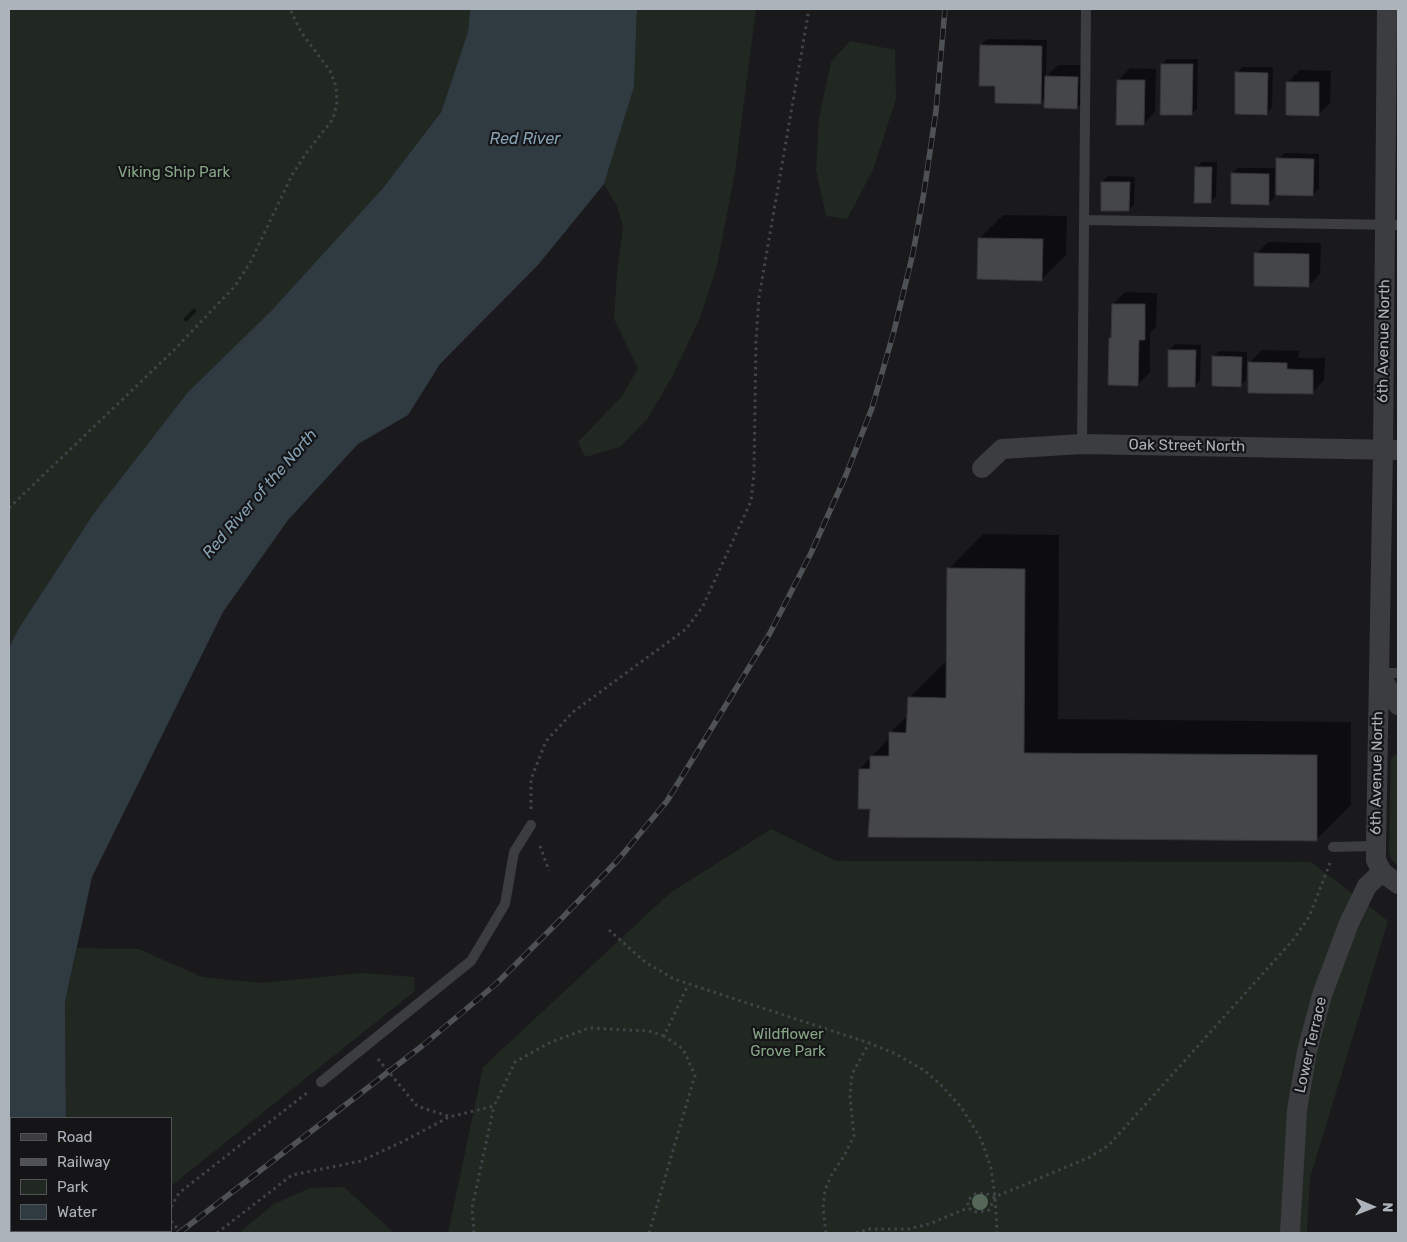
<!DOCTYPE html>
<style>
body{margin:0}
#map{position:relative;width:1407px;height:1242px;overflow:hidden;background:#1a1a1d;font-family:Rubik,sans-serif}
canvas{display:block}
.frame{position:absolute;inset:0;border:10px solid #adb3bb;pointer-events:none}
.legend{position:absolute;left:10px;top:1117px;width:162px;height:115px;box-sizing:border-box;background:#151518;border:1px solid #525459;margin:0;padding:6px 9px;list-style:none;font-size:15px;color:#adb3bb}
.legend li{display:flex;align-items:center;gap:10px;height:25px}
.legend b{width:25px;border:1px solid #525459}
.north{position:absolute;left:1347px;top:1182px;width:50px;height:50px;-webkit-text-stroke:4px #151518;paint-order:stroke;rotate:91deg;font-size:14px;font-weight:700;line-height:20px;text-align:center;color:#adb3bb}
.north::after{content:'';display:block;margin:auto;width:18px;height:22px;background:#adb3bb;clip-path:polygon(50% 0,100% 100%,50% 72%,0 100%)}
</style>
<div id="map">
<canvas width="1407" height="1242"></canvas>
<div class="frame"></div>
<ul class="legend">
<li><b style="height:6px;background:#3b3d41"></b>Road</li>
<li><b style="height:6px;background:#4e5156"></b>Railway</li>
<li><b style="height:14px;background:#202821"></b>Park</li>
<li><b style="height:14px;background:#303a41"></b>Water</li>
</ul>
<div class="north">N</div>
</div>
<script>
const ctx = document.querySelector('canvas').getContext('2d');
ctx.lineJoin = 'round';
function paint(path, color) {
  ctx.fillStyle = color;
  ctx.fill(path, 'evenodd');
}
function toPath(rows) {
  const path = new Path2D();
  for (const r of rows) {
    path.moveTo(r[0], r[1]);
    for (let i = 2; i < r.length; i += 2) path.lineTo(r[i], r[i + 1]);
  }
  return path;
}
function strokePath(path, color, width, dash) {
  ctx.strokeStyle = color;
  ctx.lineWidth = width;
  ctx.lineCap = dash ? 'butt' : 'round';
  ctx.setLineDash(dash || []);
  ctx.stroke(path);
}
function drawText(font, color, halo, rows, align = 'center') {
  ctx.font = font + ' Rubik,sans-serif';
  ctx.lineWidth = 4.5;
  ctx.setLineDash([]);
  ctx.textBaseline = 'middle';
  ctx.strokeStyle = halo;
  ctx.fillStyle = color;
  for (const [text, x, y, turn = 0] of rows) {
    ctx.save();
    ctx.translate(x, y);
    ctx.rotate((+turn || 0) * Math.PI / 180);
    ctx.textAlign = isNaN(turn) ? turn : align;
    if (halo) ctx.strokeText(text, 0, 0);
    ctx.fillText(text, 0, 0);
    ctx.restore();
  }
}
paint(toPath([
 [9,9,470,9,468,32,441,111,383,188,271,311,188,392,94,513,19,628,9,648],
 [637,9,756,9,735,172,717,266,700,318,673,375,648,418,620,447,585,457,578,442,622,396,638,368,614,319,617,273,623,226,617,206,604,184,634,87],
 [850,41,895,50,896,99,873,170,847,219,826,216,816,170,819,118,831,62],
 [1394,755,1398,755,1398,866,1391,859,1389,850,1391,759],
 [771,829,836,861,1311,862,1388,921,1310,1178,1307,1233,448,1233,483,1067,670,893],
 [77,948,139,949,202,977,262,983,362,973,414,977,415,991,171,1186,171,1118,66,1118,65,1002],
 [344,1187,394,1233,239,1233,274,1204,310,1188]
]), '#202821');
paint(toPath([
 [470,9,637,9,634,87,604,184,538,265,440,364,408,415,358,444,288,520,223,612,92,877,65,1002,66,1118,11,1118,11,1231,100,1231,101,1233,9,1233,9,648,19,628,94,513,188,392,271,311,383,188,441,112,468,32]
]), '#303a41');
paint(toPath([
 [987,39,1047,40,1046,77,1058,65,1089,65,1089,95,1077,108,1046,97,1040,103,981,45],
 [1168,59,1198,59,1197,108,1192,114,1162,64],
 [1242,67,1273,67,1272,107,1267,113,1237,73],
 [1130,68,1156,69,1155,112,1143,124,1118,80],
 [1300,70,1331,71,1330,103,1318,115,1288,82],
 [1284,153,1319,154,1319,189,1313,194,1278,159],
 [1202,162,1217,162,1216,196,1210,202,1196,168],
 [1238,168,1275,168,1274,198,1268,204,1232,173],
 [1108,176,1135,177,1134,204,1129,210,1102,182],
 [1003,215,1067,216,1066,255,1042,279,979,239],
 [1268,242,1321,243,1320,274,1308,286,1256,254],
 [1125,292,1157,293,1156,327,1150,333,1150,372,1138,384,1110,339,1112,336,1113,304],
 [194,308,197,311,186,322,183,319],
 [1175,344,1201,345,1200,380,1194,386,1170,350],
 [1262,350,1299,351,1298,358,1325,358,1324,380,1312,393,1249,363],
 [1219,351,1247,352,1246,380,1240,386,1213,357],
 [983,534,1059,535,1058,719,1351,722,1351,805,1316,840,871,808,860,769,890,737,890,733,908,715,909,698,944,663,948,663,949,569]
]), '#0007');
const building = toPath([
 [980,45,1042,46,1041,104,995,103,995,86,979,86,980,45],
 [1161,64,1193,64,1192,115,1160,115,1161,64],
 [1235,72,1268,73,1267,115,1235,114,1235,72],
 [1045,76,1078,77,1077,109,1044,108,1045,76],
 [1117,80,1145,80,1144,125,1116,125,1117,80],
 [1286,82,1319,82,1319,116,1286,115,1286,82],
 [1276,158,1314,159,1313,196,1276,195,1276,158],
 [1195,167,1212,167,1211,203,1194,203,1195,167],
 [1231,173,1269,174,1269,205,1231,204,1231,173],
 [1101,182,1130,182,1129,211,1101,211,1101,182],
 [978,238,1043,239,1042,281,977,279,978,238],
 [1254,253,1309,254,1309,287,1254,286,1254,253],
 [1112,304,1145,304,1145,340,1139,340,1138,386,1108,385,1109,338,1111,338,1112,304],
 [1168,350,1196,350,1195,387,1168,387,1168,350],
 [1212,356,1242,357,1241,387,1212,386,1212,356],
 [1248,362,1287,363,1287,369,1313,370,1313,394,1248,393,1248,362],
 [947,568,1025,569,1024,753,1317,755,1317,841,868,837,870,809,858,809,859,769,870,769,870,756,889,756,889,732,906,733,908,697,946,698,947,568]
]);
paint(building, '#444649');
strokePath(building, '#343538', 1);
strokePath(toPath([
 [9,508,175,349,235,286,251,261,292,175,307,152,333,119,337,103,336,86,330,71,301,32,290,9],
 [531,809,531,779,546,741,573,712,686,629,703,606,751,501,754,473,756,341,759,297,809,9],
 [540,846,549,871],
 [609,930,645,962,674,979,869,1043,896,1054,925,1071,941,1085,961,1107,981,1139,991,1168,995,1197,997,1233],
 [378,1059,417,1106,448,1116],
 [995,1197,985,1193,975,1194,968,1200,968,1208,976,1212,989,1210,995,1197,1090,1157,1109,1145,1293,940,1309,917,1330,863],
 [171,1207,179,1193,308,1092],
 [171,1221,181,1233],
 [217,1233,292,1175,361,1161,404,1141,449,1117,494,1106,515,1062,549,1043,589,1028,649,1031,664,1036],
 [474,1233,472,1208,494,1106],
 [649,1233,695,1075,683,1049,664,1036,688,985],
 [826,1233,823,1208,825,1190,832,1174,844,1156,854,1136,850,1096,852,1074,869,1043],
 [856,1233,870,1229,908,1229,929,1224,968,1208]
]), '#414448', 3, [2.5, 4]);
strokePath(toPath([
 [1084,220,1398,225],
 [1082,444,1086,9],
 [1379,673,1398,673],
 [1333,847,1376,846],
 [321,1082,471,961,505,904,514,852,531,825]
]), '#3b3d41', 10);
strokePath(toPath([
 [1387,9,1383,450,1376,846,1376,860,1382,872,1398,884],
 [982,468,1002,449,1082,444,1398,450],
 [1379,673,1398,705],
 [1290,1233,1297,1110,1307,1051,1322,995,1349,923,1367,886,1382,872]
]), '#3b3d41', 20);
const rail = toPath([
 [179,1233,422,1046,496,984,563,917,618,860,667,801,770,633,811,553,846,475,872,408,894,331,913,253,924,192,936,111,945,9]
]);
strokePath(rail, '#4e5156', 5.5);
strokePath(rail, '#151518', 4, [11]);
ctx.fillStyle = '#556756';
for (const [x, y] of [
 [980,1202]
]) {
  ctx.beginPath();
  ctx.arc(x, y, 8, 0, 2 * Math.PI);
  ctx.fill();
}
drawText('15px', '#86a685', '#151518', [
 ["Viking Ship Park",174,173],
 ["Wildflower",788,1035],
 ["Grove Park",788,1052]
]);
drawText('15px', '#adb3bb', '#151518', [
 ["6th Avenue North",1384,341,-89],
 ["Oak Street North",1187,446,1],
 ["6th Avenue North",1377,773,-89],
 ["Lower Terrace",1311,1045,-77]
]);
drawText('italic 16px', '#86a2b5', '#151518', [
 ["Red River",525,139],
 ["Red River of the North",260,494,-49]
]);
</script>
